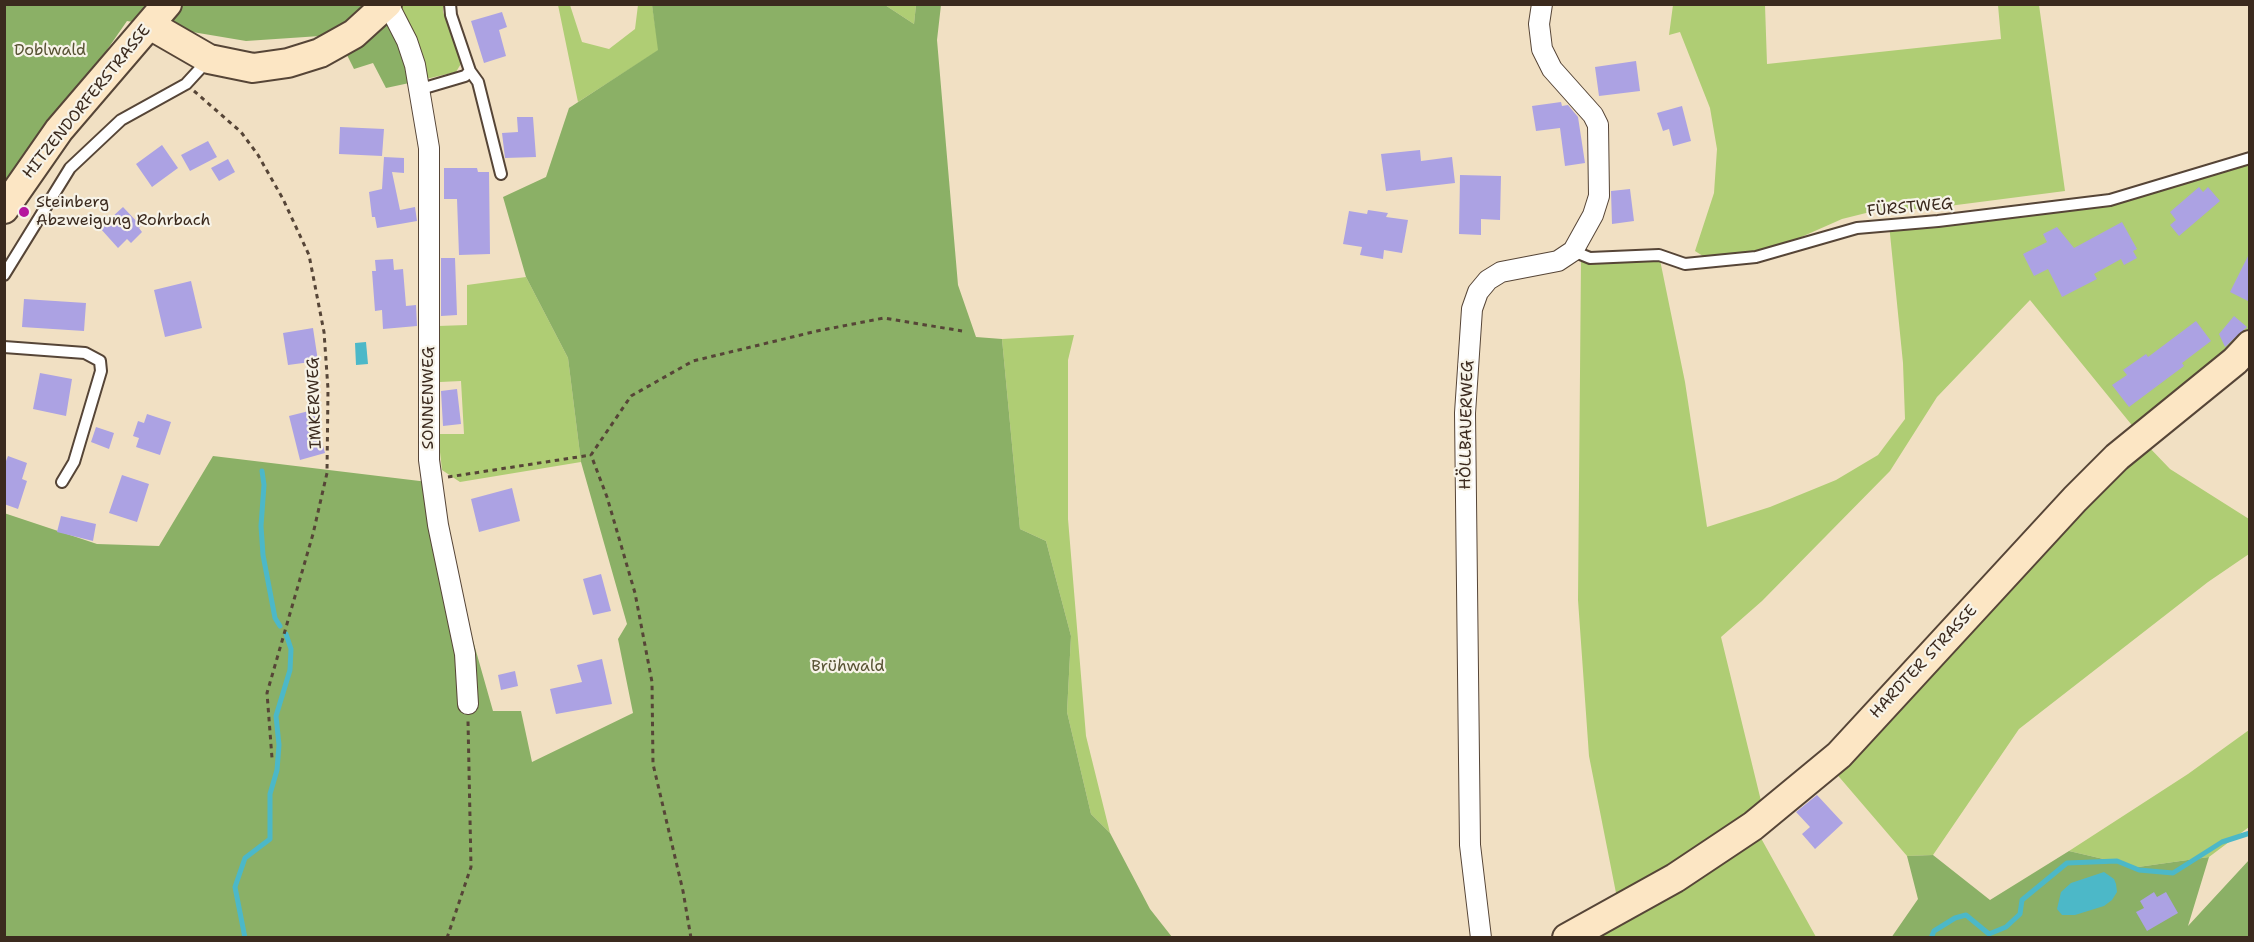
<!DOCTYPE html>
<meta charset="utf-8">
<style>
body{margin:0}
#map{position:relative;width:2254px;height:942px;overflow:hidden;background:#f1e0c3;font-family:"Shantell Sans",sans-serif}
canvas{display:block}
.frame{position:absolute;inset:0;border:6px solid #3b2a1e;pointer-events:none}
</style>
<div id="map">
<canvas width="2254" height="942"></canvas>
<div class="frame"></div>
</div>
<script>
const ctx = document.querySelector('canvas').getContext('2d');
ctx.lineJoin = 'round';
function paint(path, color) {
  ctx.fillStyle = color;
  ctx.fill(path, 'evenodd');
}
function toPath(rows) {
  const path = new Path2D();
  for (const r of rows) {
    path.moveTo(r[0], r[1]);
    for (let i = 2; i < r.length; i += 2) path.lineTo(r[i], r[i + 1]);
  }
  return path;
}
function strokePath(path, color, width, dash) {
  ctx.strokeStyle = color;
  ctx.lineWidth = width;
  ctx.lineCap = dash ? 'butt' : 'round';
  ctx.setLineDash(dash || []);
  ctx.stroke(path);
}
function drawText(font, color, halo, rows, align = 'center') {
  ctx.font = font + ' "Shantell Sans",sans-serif';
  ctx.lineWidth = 4.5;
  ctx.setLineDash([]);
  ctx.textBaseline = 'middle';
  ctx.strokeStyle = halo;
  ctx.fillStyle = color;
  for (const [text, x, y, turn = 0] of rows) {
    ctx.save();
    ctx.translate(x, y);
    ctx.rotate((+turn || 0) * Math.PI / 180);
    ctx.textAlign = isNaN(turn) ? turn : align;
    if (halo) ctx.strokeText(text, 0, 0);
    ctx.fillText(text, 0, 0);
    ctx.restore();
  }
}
paint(toPath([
 [400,5,443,5,443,12,462,62,456,72,426,79,417,43],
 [558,5,570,5,582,42,609,49,635,29,638,5,652,5,659,50,578,102],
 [885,5,916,5,914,24],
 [1673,5,1765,5,1767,64,2001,39,1998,5,2039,5,2065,191,1941,207,1866,213,1842,219,1756,257,1706,258,1695,251,1714,193,1717,149,1710,108,1680,32,1669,35],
 [2249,163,2249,330,2135,429,2030,300,1937,397,1890,471,1762,601,1721,637,1762,805,1617,898,1589,756,1578,600,1581,259,1659,255,1685,382,1707,527,1770,507,1836,480,1878,455,1905,419,1903,363,1889,224,1969,223,2048,213,2132,198],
 [526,277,568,358,581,462,460,482,442,470,438,434,464,434,461,381,440,382,438,326,467,325,467,285],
 [1074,335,1068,360,1068,519,1086,736,1110,833,1091,814,1067,712,1071,636,1046,541,1020,529,1002,339],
 [2146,444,2170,469,2249,519,2249,554,2208,582,2019,729,1933,855,1907,856,1828,764],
 [2249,730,2249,827,2209,857,2138,867,2069,851,2188,774],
 [1757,831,1816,937,1577,938]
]), '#afcd74');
paint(toPath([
 [5,5,375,5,351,26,320,36,246,41,127,21,5,197],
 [652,5,885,5,914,24,916,5,941,5,937,40,958,285,976,337,1002,339,1020,529,1046,541,1071,636,1067,712,1091,814,1110,833,1150,909,1172,937,5,937,4,513,97,544,159,546,213,456,428,482,493,711,521,711,532,762,633,713,618,639,627,624,581,462,568,358,526,277,503,197,546,177,569,108,658,50],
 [386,23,394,24,414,82,386,88,373,63,354,69,345,51],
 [2069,851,2138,867,2209,857,2188,926,2249,860,2249,937,1891,938,1918,899,1907,856,1933,855,1990,900]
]), '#8bb066');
paint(toPath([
 [366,342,368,364,356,365,355,343],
 [2104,872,2114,879,2116,884,2117,892,2112,900,2104,906,2075,915,2062,915,2057,909,2061,892,2071,883]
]), '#4cb8c8');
strokePath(toPath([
 [262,471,264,485,261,526,263,555,275,618,280,626],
 [245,938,235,887,245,858,270,839,270,794,277,770,279,745,276,716,290,670,291,649,286,634],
 [1931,938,1934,931,1955,918,1966,915,1989,934,2006,927,2020,914,2022,900,2067,863,2117,861,2139,870,2173,873,2222,842,2250,833]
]), '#4cb8c8', 5);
paint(toPath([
 [502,12,507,27,499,30,506,56,484,63,471,21],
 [1636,61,1640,91,1599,96,1595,67],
 [1561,102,1562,106,1568,105,1578,117,1585,163,1565,166,1560,128,1536,131,1532,106],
 [1682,106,1691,141,1673,146,1669,129,1663,131,1657,113],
 [517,117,533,117,536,157,505,158,502,133,518,132],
 [340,127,384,129,382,156,339,154],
 [208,141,217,157,190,171,181,155],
 [162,145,178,168,152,187,136,164],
 [1420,150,1421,161,1452,157,1455,183,1386,191,1381,154],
 [384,157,404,158,404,173,392,172,400,210,415,207,417,221,377,228,375,217,372,217,369,192,382,189],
 [228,159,235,172,219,181,211,168],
 [444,168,477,168,478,172,489,172,490,254,459,255,457,199,444,199],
 [1460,175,1501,176,1500,220,1481,219,1481,235,1459,234],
 [2199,187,2203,192,2208,187,2220,201,2179,236,2170,225,2176,220,2170,212],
 [1630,189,1634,221,1612,224,1611,191],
 [123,207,141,226,139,228,142,232,131,243,127,239,118,248,100,228],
 [1368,210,1388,213,1386,217,1408,220,1402,253,1384,250,1383,259,1360,255,1362,247,1343,244,1349,211,1367,214],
 [2122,222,2137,249,2133,251,2137,258,2124,265,2121,259,2094,274,2097,279,2062,297,2048,269,2034,276,2023,254,2047,242,2043,234,2057,227,2074,248],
 [2250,252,2250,302,2230,292],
 [441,258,455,258,457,315,441,316],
 [393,259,394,270,403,269,406,306,416,305,417,326,383,329,382,310,375,311,372,271,376,271,375,260],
 [191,281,202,328,165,337,154,290],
 [24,299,86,303,84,331,22,327],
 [2234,316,2247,327,2225,347,2219,334],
 [2196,321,2211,341,2182,363,2184,366,2129,407,2112,385,2127,375,2123,370,2146,354,2148,357],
 [313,328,318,361,288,365,283,333],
 [40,373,72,379,66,416,33,409],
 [457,389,461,424,443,426,441,391],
 [313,410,325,453,300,460,289,416],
 [147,414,171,422,160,455,136,447,139,438,133,436,138,421,144,423],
 [96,427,114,433,109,449,91,442],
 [8,456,27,463,22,479,27,481,18,509,4,504,4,466],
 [122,475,149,484,137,522,109,513],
 [512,488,520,521,479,532,471,499],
 [61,516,96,524,93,541,57,532],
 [601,574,611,611,593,615,583,579],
 [602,659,612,704,556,714,550,689,582,682,577,665],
 [515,671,518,686,501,690,498,675],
 [1817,795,1843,823,1815,849,1802,834,1810,827,1796,812],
 [2154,892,2157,897,2166,892,2178,913,2147,931,2136,912,2144,908,2140,901]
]), '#aca2e3');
const lane = toPath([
 [470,71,478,82,501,174],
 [421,89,465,76,470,71,451,15,450,4],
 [1573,251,1590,258,1659,255,1685,264,1756,257,1857,228,1938,221,2110,200,2250,158],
 [4,275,70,168,121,120,186,84,209,59],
 [4,347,85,353,100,361,101,371,74,462,62,482]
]);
const street = toPath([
 [388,4,407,41,415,65,429,148,429,460,438,525,465,654,468,704],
 [1481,938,1470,845,1465,413,1472,309,1478,292,1488,280,1501,272,1558,261,1573,251,1593,215,1599,196,1598,125,1593,115,1552,69,1542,49,1539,24,1542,4]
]);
const secondary = toPath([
 [150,25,209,59,253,68,288,63,320,53,354,34,387,4],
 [4,209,59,130,167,4],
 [1567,938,1675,878,1753,826,1839,755,2075,499,2117,457,2235,361,2250,345]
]);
strokePath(lane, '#564537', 14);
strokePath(street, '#564537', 22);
strokePath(secondary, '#564537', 32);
strokePath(toPath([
 [194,91,241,132,258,155,283,199,309,255,324,332,328,389,327,473,313,534,267,693,272,758],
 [448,477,591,455],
 [447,938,471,867,468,721],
 [691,938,683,891,653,764,652,682,635,593,607,497,591,455,631,396,693,361,817,331,884,318,962,331]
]), '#564537', 3, [4.5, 4.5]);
strokePath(lane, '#fff', 10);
strokePath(street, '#fff', 20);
strokePath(secondary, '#fce6c4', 28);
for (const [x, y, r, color] of [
 [24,212,6,"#b5179e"]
]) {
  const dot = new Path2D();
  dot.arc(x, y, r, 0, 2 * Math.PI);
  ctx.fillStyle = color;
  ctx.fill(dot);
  strokePath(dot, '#f7f3e8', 2);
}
drawText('16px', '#585334', '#f7f3e8', [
 ["Doblwald",50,51],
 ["Brühwald",848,667]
]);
drawText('16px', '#3b2a1e', '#f7f3e8', [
 ["HITZENDORFERSTRASSE",87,102,-51],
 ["FÜRSTWEG",1910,208,-5],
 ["SONNENWEG",429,398,-90],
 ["IMKERWEG",315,403,-92],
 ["HÖLLBAUERWEG",1467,425,-89],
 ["HARDTER STRASSE",1924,662,-47]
]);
drawText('16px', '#3b2a1e', '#f7f3e8', [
 ["Steinberg",36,203],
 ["Abzweigung Rohrbach",36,221]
], 'left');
</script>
